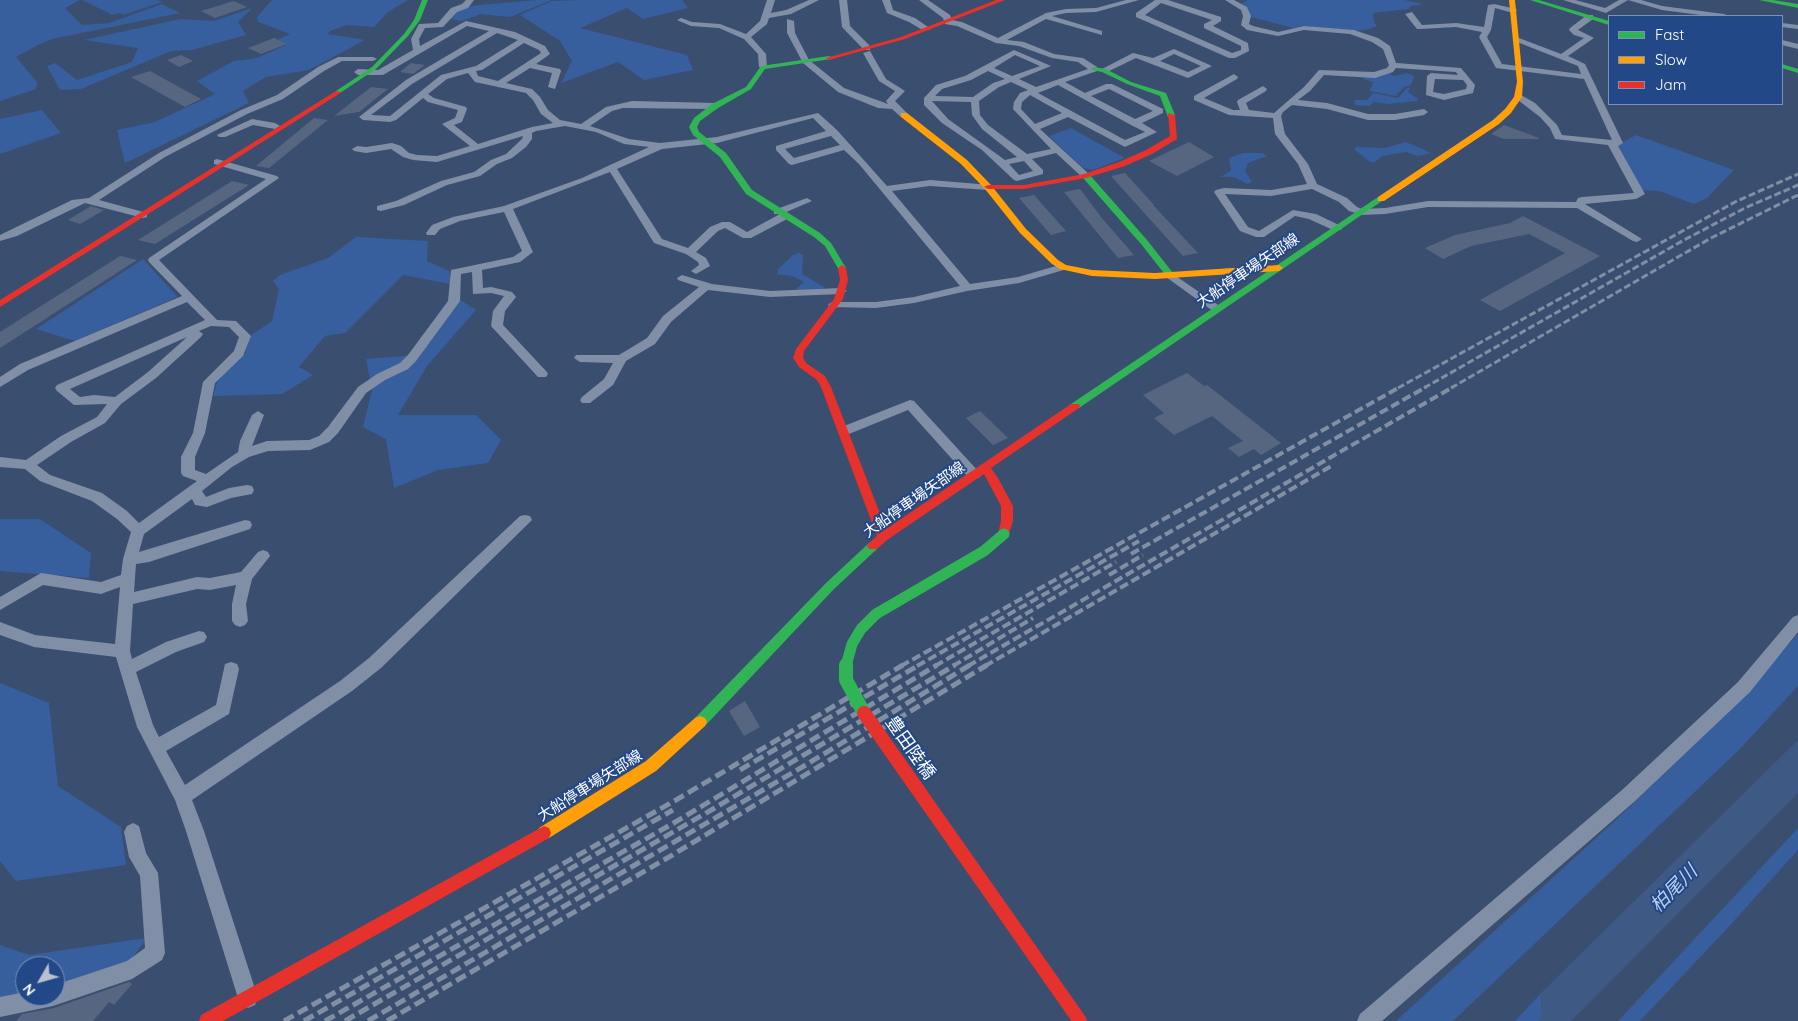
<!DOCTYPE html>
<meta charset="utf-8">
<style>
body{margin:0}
#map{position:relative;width:1798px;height:1021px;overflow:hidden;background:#3a4e70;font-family:Quicksand,sans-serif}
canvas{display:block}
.legend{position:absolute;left:1608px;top:15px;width:175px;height:90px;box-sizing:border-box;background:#234887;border:1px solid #7b91b7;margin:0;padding:6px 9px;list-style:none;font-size:15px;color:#fff}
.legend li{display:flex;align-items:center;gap:10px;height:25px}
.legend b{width:25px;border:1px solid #7b91b7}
.north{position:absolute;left:15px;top:956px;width:50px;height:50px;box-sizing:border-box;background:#234887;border:1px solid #7b91b7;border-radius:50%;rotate:232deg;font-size:14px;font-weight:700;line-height:20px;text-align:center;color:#fff}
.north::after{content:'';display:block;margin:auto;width:18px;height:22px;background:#bac1cd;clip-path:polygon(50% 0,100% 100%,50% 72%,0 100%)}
</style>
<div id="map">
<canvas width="1798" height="1021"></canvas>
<ul class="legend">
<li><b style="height:6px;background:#30b455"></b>Fast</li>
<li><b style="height:6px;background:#ff9f0a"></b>Slow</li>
<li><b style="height:6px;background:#e5322d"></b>Jam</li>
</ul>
<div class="north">N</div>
</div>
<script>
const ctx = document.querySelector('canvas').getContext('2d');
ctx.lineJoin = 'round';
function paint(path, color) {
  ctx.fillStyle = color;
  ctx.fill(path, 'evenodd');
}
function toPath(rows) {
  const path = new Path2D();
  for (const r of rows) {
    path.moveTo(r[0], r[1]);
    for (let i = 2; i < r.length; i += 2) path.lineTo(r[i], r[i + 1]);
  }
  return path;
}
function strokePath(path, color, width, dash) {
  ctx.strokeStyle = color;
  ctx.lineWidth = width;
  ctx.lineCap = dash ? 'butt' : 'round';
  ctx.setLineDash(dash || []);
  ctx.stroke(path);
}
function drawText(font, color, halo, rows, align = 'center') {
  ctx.font = font + ' Quicksand,"Noto Sans JP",sans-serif';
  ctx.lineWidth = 4;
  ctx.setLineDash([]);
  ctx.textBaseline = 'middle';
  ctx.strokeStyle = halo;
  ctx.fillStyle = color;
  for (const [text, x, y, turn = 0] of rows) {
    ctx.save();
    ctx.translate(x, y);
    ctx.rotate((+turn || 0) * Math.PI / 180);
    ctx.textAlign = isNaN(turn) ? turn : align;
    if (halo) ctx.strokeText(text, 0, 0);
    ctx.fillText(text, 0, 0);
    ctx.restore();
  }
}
paint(toPath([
 [0,0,80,0,65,8,82,25,109,23,162,4,180,13,52,39,36,46,16,57,37,82,36,89,0,101],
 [82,0,158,0,162,2,123,15,119,13,113,15],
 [272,0,408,0,388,12,374,27,347,25,330,31,328,34,365,40,309,70,266,77,243,91,249,103,125,163,117,130,155,122,215,94,197,81,234,61,257,58,286,45,277,40,290,34,258,22,257,17],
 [538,0,552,0,510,17,481,14,462,21,451,19,452,14,468,6],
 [582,0,682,0,688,8,643,19,627,8,580,28,687,55,693,70,644,80,618,62,561,83,572,61,560,41,520,15,552,1],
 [1248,0,1404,0,1424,4,1411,6,1409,9,1373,13,1374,22,1377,26,1366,30,1352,31,1302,26,1293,28,1251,17,1246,7,1241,4],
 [252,8,238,22,246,35,192,50,171,51,81,89,60,90,47,66,55,63,77,80,132,62,138,48,84,40,180,19,214,21],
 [1389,73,1394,76,1407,73,1414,76,1413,80,1411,85,1404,87,1396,96,1370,91,1373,82,1364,79,1362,75],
 [1408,87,1410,88,1408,92,1418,99,1417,101,1388,104,1374,102,1369,106,1355,105,1354,100,1367,100,1373,93,1398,98],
 [42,110,61,133,0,154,0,119],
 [1071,128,1125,158,1093,170,1083,168,1049,136],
 [1636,135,1734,170,1707,198,1694,204,1659,191,1639,190,1616,146],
 [1406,142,1431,153,1418,156,1406,152,1382,156,1375,162,1370,162,1354,149,1357,147,1385,148],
 [1243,153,1263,153,1267,156,1248,163,1245,171,1252,182,1247,184,1234,177,1220,177,1231,171,1229,158],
 [356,237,428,241,427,261,449,271,451,284,403,275,345,333,325,336,299,367,313,375,282,394,213,396,219,376,245,353,251,335,272,321,279,289,273,281,280,275,328,258],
 [799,253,803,255,802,274,824,287,822,289,800,290,796,289,804,282,792,276,777,274,778,269,793,255],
 [143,259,177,296,175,298,75,341,36,329],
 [459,299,476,310,427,366,398,415,476,415,501,440,488,463,438,470,394,488,386,439,363,427,372,390,366,359,407,356],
 [0,519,40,519,91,553,89,578,0,571],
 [1798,634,1798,686,1739,750,1453,1021,1396,1021,1619,817,1743,697],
 [0,683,49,703,58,786,121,827,126,865,16,881,0,861],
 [1798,828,1798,850,1723,933,1640,1021,1618,1021],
 [147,938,127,965,55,990,55,966,25,966,25,995,0,999,0,945,29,955],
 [1541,993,1542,1016,1539,1021,1515,1021]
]), '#375e9d');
paint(toPath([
 [1798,740,1798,793,1571,1021,1539,1021,1542,1016,1541,993]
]), '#3f5985');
paint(toPath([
 [234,1,247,7,215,18,201,11],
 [274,38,287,44,261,54,248,48],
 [181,55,193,61,179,67,167,60],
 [411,63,425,65,413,74,400,72],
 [150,71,201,99,185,107,131,77],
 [371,87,388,89,359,112,334,116],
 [314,118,328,120,269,168,256,166],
 [1504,125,1539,138,1539,139,1504,139,1491,134],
 [1189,142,1214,157,1177,176,1149,161],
 [1125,173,1154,205,1153,205,1198,253,1183,256,1111,176],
 [232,181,249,185,155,244,138,240],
 [1080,189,1101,217,1134,255,1118,258,1064,192],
 [1034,195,1066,231,1051,235,1019,198],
 [91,206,104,210,80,224,68,220],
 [1523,216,1600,256,1500,311,1480,300,1565,253,1529,234,1471,246,1443,259,1425,248,1455,235,1510,223],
 [120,256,137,260,0,348,0,332],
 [1187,373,1204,386,1207,385,1281,443,1261,455,1254,449,1239,457,1228,448,1243,441,1212,416,1174,435,1154,418,1164,413,1143,395],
 [980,411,1008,438,993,445,966,418],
 [745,701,760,727,744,736,729,711],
 [129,982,132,984,114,1005,109,1002,93,1021,16,1021,22,1014,54,1008]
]), '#566680');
paint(toPath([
 [466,0,474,0,468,8,457,12,443,27,425,28,419,39,420,46,466,21,515,32,545,46,550,54,536,64,560,69,561,71,555,89,548,87,552,73,530,68,506,83,532,89,540,97,548,110,560,120,581,124,606,107,632,101,715,103,719,106,715,109,623,108,612,111,590,126,629,139,660,143,717,137,818,113,837,130,887,186,930,180,991,185,991,189,988,190,930,186,892,191,970,284,1018,277,1063,264,1068,267,1067,269,1019,283,967,291,914,303,876,308,830,307,828,305,830,303,834,302,876,302,914,297,960,286,859,164,844,150,792,165,789,164,776,150,776,146,826,131,813,118,717,143,662,149,617,169,662,239,688,248,710,227,722,222,730,222,747,232,780,214,774,214,774,210,807,198,812,201,784,213,789,214,789,218,751,238,743,238,725,228,718,231,696,252,706,258,710,266,696,274,691,271,699,265,698,262,686,254,654,243,610,172,513,209,533,252,520,262,482,270,483,288,491,287,512,292,516,297,505,311,503,325,546,371,548,374,546,377,538,377,491,326,493,311,504,296,491,293,473,294,472,272,461,274,460,301,416,361,408,369,385,380,366,393,338,433,329,442,310,450,268,451,249,457,232,467,202,491,206,497,229,488,247,485,252,486,254,490,252,494,231,498,207,507,195,505,192,499,144,534,139,552,245,520,250,521,252,525,250,529,149,562,136,564,134,592,197,577,210,578,241,572,258,552,263,550,268,552,270,556,252,579,246,604,248,621,245,625,240,627,235,625,232,621,232,604,236,585,210,590,197,589,133,604,130,651,132,659,166,642,199,631,204,632,207,637,204,642,176,652,136,672,153,725,159,737,216,705,225,664,231,662,237,664,239,669,229,714,166,751,185,785,340,681,369,658,520,516,525,515,530,516,532,520,381,668,352,691,192,800,204,831,258,998,255,1005,248,1008,241,1005,238,998,186,831,175,800,137,727,116,657,34,647,0,635,0,622,35,635,115,644,120,587,101,594,43,585,0,610,0,597,41,573,101,582,121,575,123,559,131,532,117,519,92,501,40,481,25,469,0,467,0,457,26,460,61,436,97,417,107,404,74,405,57,391,55,388,57,385,205,320,187,302,28,370,0,387,0,377,20,364,182,296,149,262,148,260,149,258,266,179,214,164,214,160,217,159,277,176,279,178,159,260,217,320,236,321,251,336,243,356,215,383,205,433,195,457,195,470,206,474,238,452,240,441,252,415,258,411,264,415,252,446,267,441,309,440,319,436,328,427,358,387,377,374,400,363,408,355,448,301,451,270,513,257,522,251,504,212,460,221,440,229,435,235,427,235,426,233,432,225,453,217,504,206,582,178,649,147,624,144,596,132,565,126,536,131,532,133,532,139,526,147,512,158,497,164,480,176,447,185,404,205,381,211,377,210,377,206,396,201,441,181,474,172,491,160,506,154,522,139,523,136,437,162,413,160,403,157,391,149,366,153,354,151,352,149,357,146,366,147,392,143,401,146,409,153,417,155,437,156,470,146,442,124,455,118,458,110,428,102,423,98,396,120,390,122,363,120,359,117,406,80,489,31,467,26,383,75,358,75,354,72,358,69,378,70,413,50,411,39,419,24,438,23,451,8,462,4,466,0],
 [497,33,518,40,476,66,441,75,390,116,371,115,412,84,497,33],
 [524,43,539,50,541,53,498,81,478,76,476,71,482,70,524,43],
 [468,73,475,82,526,93,533,100,541,114,553,123,532,127,478,144,454,125,462,122,467,109,466,107,434,98,428,94,447,79,468,73],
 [831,136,840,145,794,158,785,149,831,136],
 [211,326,229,327,239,337,234,351,203,382,193,433,181,457,181,473,183,476,197,481,190,486,139,523,127,511,102,493,50,475,37,465,71,442,105,423,121,404,156,378,201,337,203,334,199,331,211,326],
 [187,337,148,372,115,397,94,395,80,397,70,389,187,337],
 [767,0,775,0,771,13,786,10,809,0,819,0,791,14,769,18,767,24,751,37,766,54,767,67,763,69,759,67,758,54,744,39,719,28,691,26,677,20,681,18,692,22,720,24,746,34,760,21,767,0],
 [839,0,847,0,850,26,870,46,870,50,864,50,842,27,839,0],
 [882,0,890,0,893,10,915,18,931,29,924,31,909,22,887,13,882,0],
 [919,0,928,0,950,15,952,20,962,22,998,38,1046,13,1066,9,1096,8,1126,0,1139,0,1096,12,1066,13,1052,16,1102,31,1102,35,1046,19,1007,40,1024,42,1054,54,1083,58,1097,67,1097,71,1065,82,1085,93,1106,84,1112,84,1163,109,1163,113,1142,123,1157,132,1125,147,1068,117,1040,129,1089,174,1089,178,1083,178,1056,153,1032,159,1043,170,1043,174,1017,181,1014,180,982,150,942,123,924,105,924,98,936,85,965,76,1014,50,1051,66,1019,79,1036,87,1088,69,1078,62,1052,58,1019,46,996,43,957,26,945,24,943,18,919,0],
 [1015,55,1040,66,1012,76,994,68,1015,55],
 [988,71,1005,79,993,83,973,97,935,96,942,89,971,80,988,71],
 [1011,82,1028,90,1020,93,1014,102,1013,109,1051,149,1027,154,988,125,980,115,979,101,999,87,1011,82],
 [1058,85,1131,125,1145,132,1125,140,1038,93,1058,85],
 [1109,89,1153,111,1135,119,1091,96,1109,89],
 [1030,95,1062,113,1035,124,1021,109,1022,102,1030,95],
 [932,101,971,102,972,115,982,129,1017,157,1005,160,948,119,932,101],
 [1024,161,1033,171,1019,175,1009,164,1024,161],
 [1155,0,1168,0,1221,17,1221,21,1213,26,1248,43,1249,51,1235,58,1229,58,1136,17,1136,13,1155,0],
 [1161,3,1212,20,1204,24,1204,28,1241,46,1241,50,1232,53,1145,15,1161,3],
 [1225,0,1234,0,1247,7,1251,16,1249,24,1253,26,1278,32,1304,26,1354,30,1378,38,1390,46,1396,63,1461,68,1475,85,1473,93,1444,100,1426,95,1427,76,1431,73,1458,75,1456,72,1396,68,1393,72,1375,78,1324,75,1310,91,1298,100,1327,103,1368,114,1395,114,1424,109,1428,112,1424,115,1395,120,1368,120,1327,109,1292,105,1283,112,1281,116,1285,134,1308,164,1317,184,1347,198,1357,207,1362,209,1385,208,1428,201,1576,202,1578,198,1582,197,1634,193,1608,145,1555,139,1550,128,1540,117,1514,97,1521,95,1535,103,1557,125,1562,135,1612,140,1584,79,1496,68,1479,37,1482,32,1456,27,1420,29,1417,29,1405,14,1412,12,1422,25,1456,23,1484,27,1488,5,1494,4,1516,9,1517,11,1513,13,1495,8,1491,30,1487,37,1502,64,1581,74,1578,66,1512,40,1519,38,1561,54,1584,38,1574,35,1569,30,1570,28,1587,15,1593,15,1593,19,1578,30,1594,38,1568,56,1585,64,1623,143,1618,146,1645,194,1636,199,1585,204,1642,239,1637,242,1633,241,1577,208,1428,207,1385,214,1361,215,1349,211,1339,202,1312,189,1271,196,1225,194,1248,227,1259,231,1293,210,1316,214,1341,226,1342,228,1341,230,1333,230,1309,219,1295,216,1264,237,1256,237,1240,231,1214,192,1216,190,1224,188,1271,190,1307,184,1298,164,1275,134,1273,118,1229,115,1194,100,1194,96,1234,74,1238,77,1237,79,1204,98,1233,110,1240,110,1237,102,1238,100,1263,86,1267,89,1266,91,1246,103,1249,110,1274,113,1304,87,1319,70,1374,72,1387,68,1389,65,1383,49,1372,42,1350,34,1304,30,1278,36,1247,30,1241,25,1243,16,1241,10,1225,0],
 [1435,79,1463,80,1467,85,1466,89,1444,94,1433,92,1435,79],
 [1563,0,1575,0,1605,8,1619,0,1628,0,1606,13,1563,0],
 [1628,0,1641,0,1662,6,1724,14,1728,16,1708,16,1662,10,1628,0],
 [787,19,794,21,795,33,809,60,844,88,888,104,886,101,895,91,879,81,863,53,870,51,886,79,905,91,895,101,907,113,907,117,901,117,892,109,878,108,838,92,803,63,787,33,787,19],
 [1782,23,1798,25,1798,29,1782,27,1782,23],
 [1782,40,1798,44,1798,49,1782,45,1782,40],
 [1174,49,1212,66,1188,78,1136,58,1107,72,1100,70,1133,53,1153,58,1174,49],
 [1174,54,1201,66,1188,72,1160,61,1174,54],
 [338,57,373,57,377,59,373,61,342,61,324,71,283,99,247,114,165,157,99,200,147,213,147,217,143,218,85,203,17,236,0,241,0,235,72,200,89,198,159,153,241,110,277,95,318,67,338,57],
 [252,119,275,123,280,126,275,129,253,125,225,137,219,137,217,135,252,119],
 [1170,272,1221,307,1223,309,1221,311,1213,311,1166,277,1165,275,1170,272],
 [682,275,712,284,770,291,841,288,847,291,841,294,770,297,708,290,671,322,655,344,626,361,613,385,590,403,582,403,580,400,582,397,604,379,613,363,580,362,574,358,576,355,619,355,647,338,663,316,699,287,678,280,677,278,682,275],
 [910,400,914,401,979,472,981,475,979,478,969,478,908,410,849,434,839,434,838,431,839,428,910,400],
 [1798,615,1798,632,1750,692,1634,802,1382,1021,1357,1021,1360,1014,1622,790,1738,682,1793,617,1798,615],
 [133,823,139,826,146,853,158,873,165,953,162,960,132,979,53,1006,0,1017,0,997,25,992,25,996,55,996,55,985,127,961,145,948,140,876,129,857,124,832,127,826,133,823]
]), '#818fa6');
paint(toPath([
 [422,0,428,0,420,20,408,36,376,69,340,93,336,93,336,91,372,67,404,34,414,20,422,0],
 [1530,0,1539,0,1609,21,1609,25,1530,0],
 [1759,0,1773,0,1798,4,1798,8,1759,0],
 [829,56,831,57,831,59,765,69,751,89,718,108,700,121,697,127,699,132,726,153,752,190,820,233,831,243,846,268,842,271,839,270,825,246,814,237,746,194,720,157,693,135,689,127,694,118,712,104,746,87,761,66,829,56],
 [1782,64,1798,69,1798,73,1782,68,1782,64],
 [1094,67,1106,69,1131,82,1166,93,1175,115,1168,117,1160,96,1127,84,1102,72,1092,70,1091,69,1094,67],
 [1083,174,1089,174,1147,240,1173,273,1173,277,1167,277,1141,244,1083,178,1083,174],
 [1378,197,1385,199,1079,408,1071,408,1070,406,1071,404,1378,197],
 [873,541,877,543,879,546,877,549,834,589,705,726,700,728,695,726,693,722,695,718,826,583,869,543,873,541]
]), '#30b455');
paint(toPath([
 [1509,0,1515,0,1523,82,1522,97,1511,113,1499,124,1384,201,1378,201,1378,197,1493,120,1505,109,1514,97,1517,82,1509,0],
 [901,113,907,113,967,160,991,185,1026,229,1058,260,1066,265,1092,270,1155,273,1279,265,1283,268,1279,271,1155,279,1092,276,1060,269,1052,264,1020,233,985,189,961,164,901,117,901,113],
 [700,716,705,718,707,722,705,726,656,771,549,838,544,840,539,838,537,833,539,828,646,761,695,718,700,716]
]), '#ff9f0a');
paint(toPath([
 [996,0,1005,0,905,39,829,60,826,58,901,37,996,0],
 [336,91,342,92,0,307,0,300,336,91],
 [1168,113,1175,115,1177,139,1152,154,1125,166,1086,178,1024,189,988,189,984,187,988,185,1024,185,1084,174,1119,162,1146,150,1170,136,1168,113],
 [842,265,846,268,848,280,843,299,804,351,803,358,806,363,825,376,831,387,886,529,1071,404,1079,404,1080,406,1079,408,991,468,998,478,1013,506,1013,521,1008,537,1004,538,1000,537,998,534,1001,521,1001,506,984,474,887,540,877,549,869,549,867,546,869,543,877,536,821,387,817,380,799,367,793,358,796,349,834,299,840,280,838,268,842,265],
 [544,826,549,828,551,833,549,838,223,1021,199,1021,201,1015,544,826]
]), '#e5322d');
strokePath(toPath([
 [1398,388,1735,202,1798,174],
 [1424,388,1684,240,1745,208,1798,185],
 [1451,388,1711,238,1798,195]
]), '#818fa4', 3, [7, 3]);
strokePath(toPath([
 [1131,554,1426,387],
 [1109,575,1143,555],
 [901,666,1400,387],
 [917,666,1139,541],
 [935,666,1116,562],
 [953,666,1033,618],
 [968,666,1453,387],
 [985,666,1333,465]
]), '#818fa4', 4, [9, 4]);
strokePath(toPath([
 [740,770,919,665],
 [284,1021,676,800,903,665],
 [304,1021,673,810],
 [325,1021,672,824,937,665],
 [345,1021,713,809,955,665],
 [368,1021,804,766,970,665],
 [387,1021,669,857,987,665]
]), '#818fa4', 5, [11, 5]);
strokePath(toPath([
 [846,666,852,644,861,629,876,614,984,551,1004,534]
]), '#30b455', 11);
strokePath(toPath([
 [846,665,846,680,864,713]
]), '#30b455', 14);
strokePath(toPath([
 [864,713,1080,1021]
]), '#e5322d', 14);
drawText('15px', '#fff', '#234887', [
 ["大船停車場矢部線",1248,271,-34],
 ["大船停車場矢部線",914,500,-35],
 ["大船停車場矢部線",590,786,-32]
]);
drawText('18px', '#fff', '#234887', [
 ["豊田陸橋",910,748,55]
]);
drawText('italic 19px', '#b9cff0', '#234887', [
 ["柏尾川",1674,889,-45]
]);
</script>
